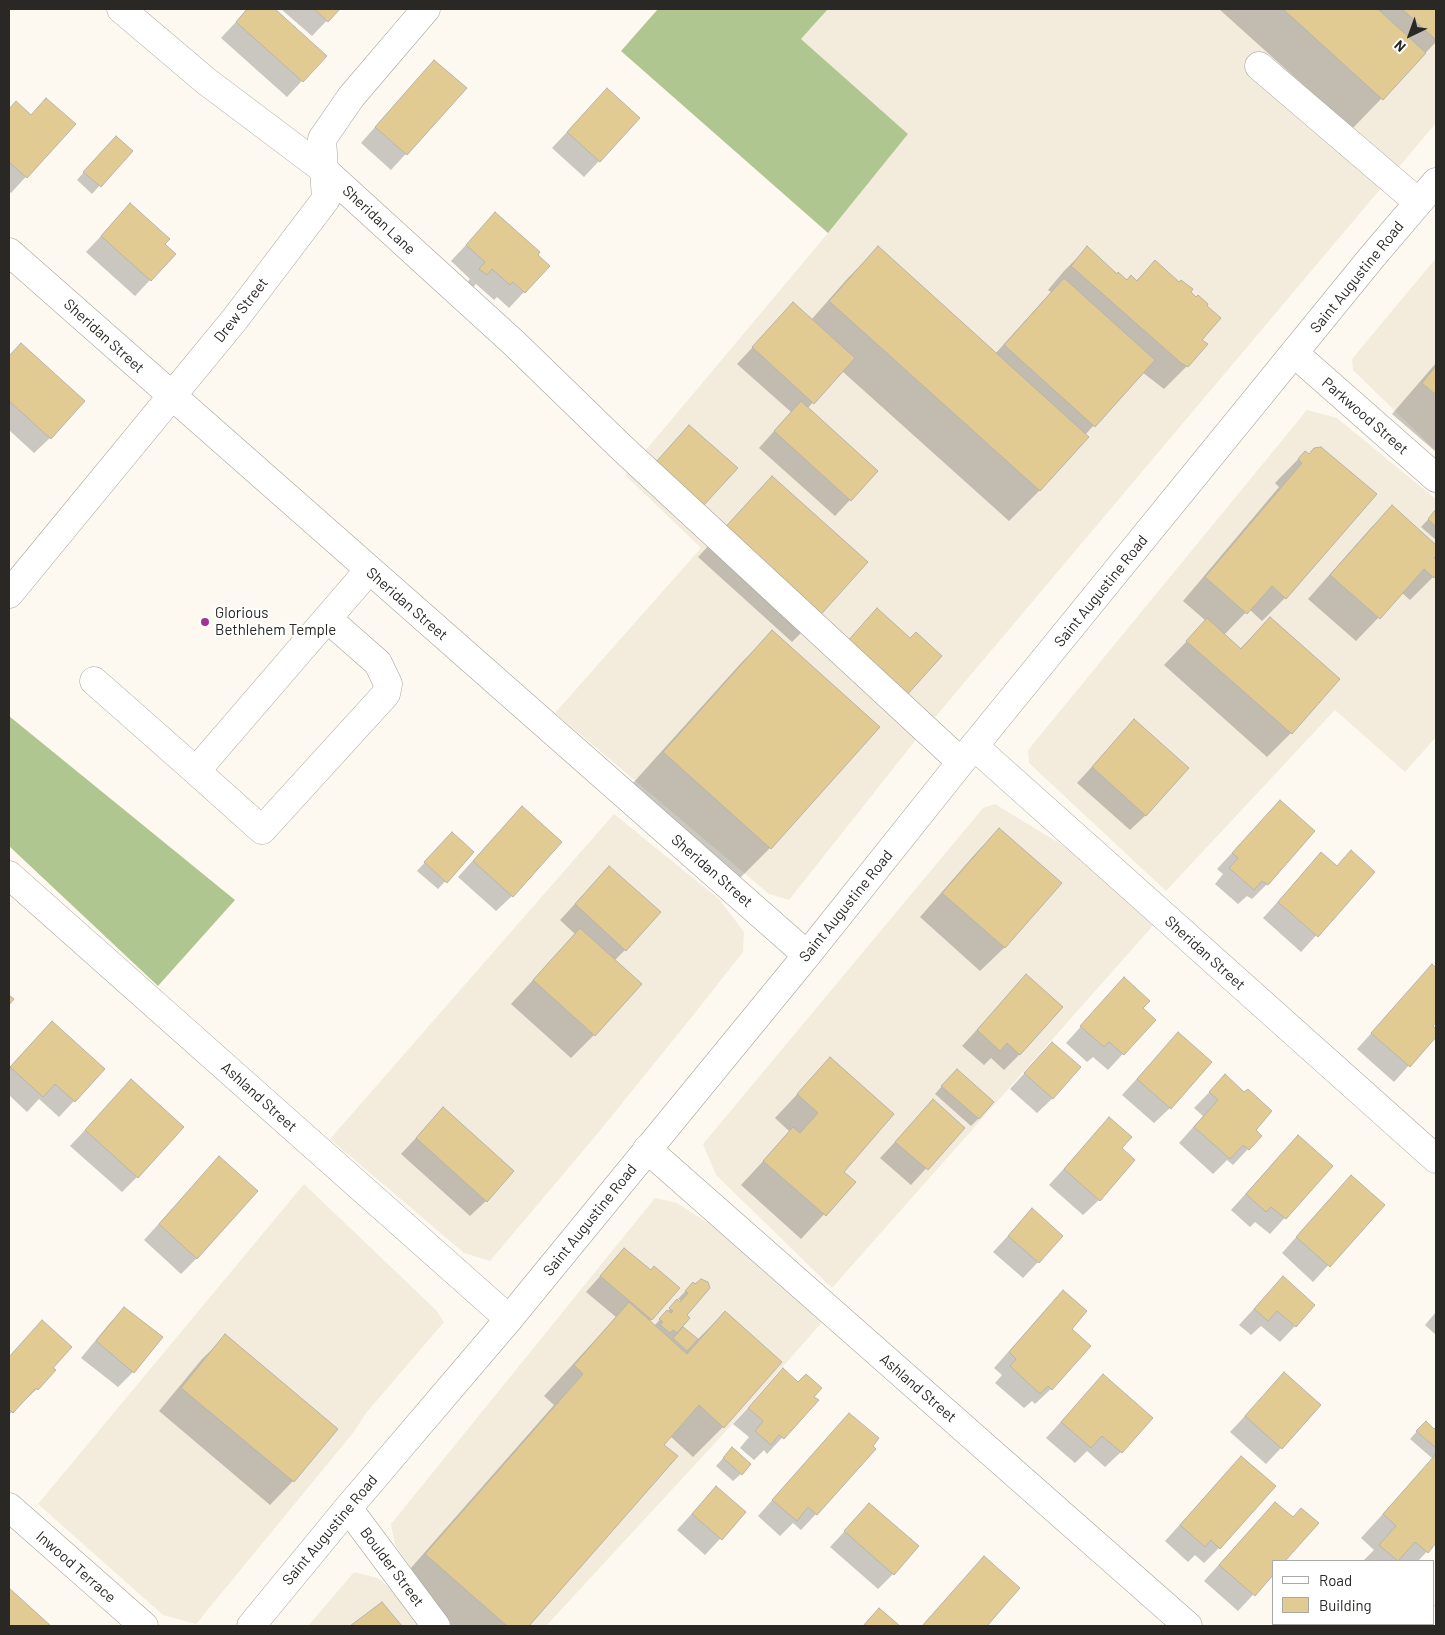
<!DOCTYPE html>
<style>
body{margin:0}
#map{position:relative;width:1445px;height:1635px;overflow:hidden;background:#fdf9f1;font-family:Barlow,sans-serif}
canvas{display:block}
.frame{position:absolute;inset:0;border:10px solid #292825;pointer-events:none}
.legend{position:absolute;left:1272px;top:1560px;width:162px;height:65px;box-sizing:border-box;background:#fff;border:1px solid #a9a9a8;margin:0;padding:6px 9px;list-style:none;font-size:15px;color:#292825}
.legend li{display:flex;align-items:center;gap:10px;height:25px}
.legend b{width:25px;border:1px solid #a9a9a8}
.north{position:absolute;left:1385px;top:10px;width:50px;height:50px;-webkit-text-stroke:4px #fff;paint-order:stroke;rotate:222deg;font-size:14px;font-weight:700;line-height:20px;text-align:center;color:#292825}
.north::after{content:'';display:block;margin:auto;width:18px;height:22px;background:#292825;clip-path:polygon(50% 0,100% 100%,50% 72%,0 100%)}
</style>
<div id="map">
<canvas width="1445" height="1635"></canvas>
<div class="frame"></div>
<ul class="legend">
<li><b style="height:6px;background:#fff"></b>Road</li>
<li><b style="height:14px;background:#e2cb93"></b>Building</li>
</ul>
<div class="north">N</div>
</div>
<script>
const ctx = document.querySelector('canvas').getContext('2d');
ctx.lineJoin = 'round';
function paint(path, color) {
  ctx.fillStyle = color;
  ctx.fill(path, 'evenodd');
}
function toPath(rows) {
  const path = new Path2D();
  for (const r of rows) {
    path.moveTo(r[0], r[1]);
    for (let i = 2; i < r.length; i += 2) path.lineTo(r[i], r[i + 1]);
  }
  return path;
}
function strokePath(path, color, width, dash) {
  ctx.strokeStyle = color;
  ctx.lineWidth = width;
  ctx.lineCap = dash ? 'butt' : 'round';
  ctx.setLineDash(dash || []);
  ctx.stroke(path);
}
function drawText(font, color, halo, rows, align = 'center') {
  ctx.font = font + ' Barlow,sans-serif';
  ctx.lineWidth = 4.5;
  ctx.setLineDash([]);
  ctx.textBaseline = 'middle';
  ctx.strokeStyle = halo;
  ctx.fillStyle = color;
  for (const [text, x, y, turn = 0] of rows) {
    ctx.save();
    ctx.translate(x, y);
    ctx.rotate((+turn || 0) * Math.PI / 180);
    ctx.textAlign = isNaN(turn) ? turn : align;
    if (halo) ctx.strokeText(text, 0, 0);
    ctx.fillText(text, 0, 0);
    ctx.restore();
  }
}
paint(toPath([
 [828,9,1436,9,1436,123,915,741,789,900,769,894,555,713,701,548,625,475,828,233,908,134,801,39],
 [1436,258,1436,451,1353,370,1352,359],
 [1307,410,1337,418,1436,499,1436,737,1405,772,1335,710,1166,891,1029,763,1028,750],
 [995,804,1097,866,1158,920,832,1288,716,1175,703,1144,983,808],
 [614,814,719,899,744,932,743,952,691,1018,598,1133,490,1261,464,1253,330,1139],
 [304,1184,436,1310,444,1322,367,1412,353,1433,196,1624,163,1615,38,1504],
 [655,1198,677,1203,727,1235,824,1320,727,1430,546,1626,452,1626,395,1545,391,1524],
 [354,1572,378,1578,398,1595,422,1626,308,1626]
]), '#f3ecdc');
paint(toPath([
 [658,9,828,9,801,39,908,134,828,233,621,51],
 [9,716,235,900,158,986,9,846]
]), '#b0c690');
paint(toPath([
 [248,9,273,9,325,56,287,97,221,38],
 [281,9,338,9,312,36],
 [1219,9,1436,9,1436,42,1352,129],
 [419,77,465,89,391,170,361,143],
 [607,89,599,161,584,177,552,148],
 [16,103,30,116,74,124,11,193,9,191,9,110],
 [108,145,131,151,92,194,77,180],
 [130,205,164,244,150,280,135,296,86,252],
 [495,214,524,292,509,308,497,297,494,300,476,284,470,290,465,285,470,279,451,261],
 [878,248,995,354,1051,292,1048,290,1064,271,1087,248,1117,275,1127,281,1136,281,1155,262,1189,292,1200,340,1187,366,1164,389,1142,372,1085,435,1040,490,1009,521,842,371,807,409,850,500,835,516,759,448,791,412,737,364,793,304,811,320,848,278],
 [21,345,50,438,34,453,9,430,9,357],
 [1436,363,1436,452,1392,414],
 [1305,452,1309,455,1285,598,1262,621,1249,609,1224,635,1240,649,1270,618,1338,680,1291,733,1267,757,1164,665,1206,621,1183,601,1279,487,1275,483],
 [772,477,815,619,792,642,698,557],
 [1392,507,1436,546,1436,554,1433,558,1436,561,1436,574,1410,600,1402,593,1356,641,1308,599,1369,530],
 [1436,511,1436,540,1421,527],
 [772,632,770,848,740,878,633,783,742,662],
 [1134,721,1146,815,1130,830,1077,783],
 [1280,801,1267,884,1252,899,1247,896,1238,904,1215,884,1223,874,1217,869],
 [507,823,512,896,496,911,458,877],
 [999,829,1060,883,1004,948,980,971,920,917,976,853],
 [444,841,473,852,438,889,417,871],
 [1321,854,1336,867,1374,872,1301,952,1263,918],
 [609,867,625,950,614,961,594,1035,571,1058,511,1004,575,934,560,920],
 [1432,966,1436,970,1436,1020,1431,1026,1436,1031,1436,1035,1394,1082,1357,1049],
 [1026,976,1020,1054,1004,1070,991,1058,984,1065,962,1046],
 [1124,979,1142,1009,1154,1020,1108,1070,1093,1057,1087,1062,1066,1043],
 [52,1022,74,1101,59,1117,39,1099,27,1112,9,1095,9,1068],
 [1052,1043,1053,1098,1037,1113,1010,1089],
 [1163,1050,1170,1108,1154,1123,1122,1095],
 [830,1059,842,1172,854,1182,801,1239,741,1185,790,1132,775,1118],
 [1225,1076,1254,1130,1260,1136,1233,1165,1227,1160,1213,1174,1179,1143,1203,1116,1194,1108],
 [949,1078,979,1118,971,1126,935,1094],
 [131,1081,137,1177,122,1192,70,1146],
 [933,1101,963,1128,911,1185,880,1158],
 [1109,1119,1120,1148,1099,1200,1083,1215,1049,1185],
 [428,1125,486,1201,470,1216,401,1154],
 [1283,1152,1331,1167,1270,1234,1255,1222,1250,1227,1231,1210],
 [204,1174,197,1258,181,1274,144,1240],
 [1351,1176,1383,1205,1313,1282,1282,1253],
 [1032,1210,1038,1262,1023,1278,993,1252],
 [624,1249,652,1319,649,1322,654,1326,677,1301,679,1303,681,1301,678,1299,693,1283,681,1326,697,1340,725,1312,723,1427,693,1457,670,1436,663,1445,676,1456,527,1626,442,1626,396,1585,554,1405,544,1396,616,1317,586,1292],
 [1283,1277,1295,1326,1280,1342,1261,1326,1251,1335,1239,1325],
 [1048,1307,1070,1329,1051,1389,1035,1404,1032,1401,1024,1408,995,1383,1002,1375,994,1368],
 [124,1308,133,1372,118,1387,81,1358,109,1324],
 [1436,1312,1436,1335,1425,1325],
 [42,1322,52,1368,54,1370,37,1389,9,1415,9,1357],
 [226,1336,337,1429,293,1481,270,1505,159,1411,202,1359],
 [783,1370,817,1400,767,1454,764,1450,754,1460,740,1448,749,1437,733,1424],
 [1284,1374,1281,1448,1266,1464,1230,1432],
 [1103,1376,1121,1452,1105,1467,1087,1451,1075,1463,1046,1438],
 [849,1414,816,1514,801,1530,793,1523,780,1536,758,1516],
 [1436,1428,1436,1542,1418,1561,1363,1561,1374,1550,1361,1538,1433,1459,1410,1439,1418,1430,1434,1430],
 [725,1456,741,1474,733,1481,716,1466],
 [1241,1457,1219,1548,1204,1563,1195,1555,1188,1562,1165,1541],
 [716,1487,745,1512,705,1555,677,1530],
 [1275,1503,1292,1518,1317,1523,1284,1561,1274,1561,1274,1572,1238,1611,1204,1581],
 [869,1505,893,1574,878,1589,830,1547],
 [969,1574,1019,1588,985,1626,922,1626],
 [9,1590,49,1626,9,1626],
 [1294,1624,1359,1624,1357,1626,1292,1626]
]), '#0003');
const building = toPath([
 [247,9,275,9,327,56,303,82,236,22,247,9],
 [314,9,340,9,328,22,314,9],
 [1283,9,1378,9,1426,53,1383,100,1283,9],
 [1402,9,1436,9,1436,40,1402,9],
 [434,60,467,88,407,155,375,127,434,60],
 [607,88,640,118,600,162,567,132,607,88],
 [46,98,76,124,27,178,9,162,9,109,16,101,31,115,46,98],
 [116,136,133,151,101,187,83,172,116,136],
 [130,203,170,239,165,244,176,254,151,281,101,236,130,203],
 [495,212,540,252,538,255,550,266,525,293,513,282,510,285,492,269,487,275,479,269,485,262,466,245,495,212],
 [878,246,1089,437,1040,491,829,301,878,246],
 [1087,246,1117,274,1118,272,1127,280,1131,275,1137,281,1155,260,1179,282,1181,280,1193,289,1191,292,1196,297,1198,295,1208,304,1207,306,1221,318,1202,340,1208,344,1188,367,1181,363,1071,266,1087,246],
 [1064,278,1155,360,1095,427,1004,345,1064,278],
 [793,302,855,358,814,404,752,347,793,302],
 [21,343,85,401,51,439,9,401,9,356,21,343],
 [1436,366,1436,395,1422,383,1436,366],
 [801,401,878,471,851,501,774,431,801,401],
 [689,425,738,468,704,505,656,462,689,425],
 [1321,447,1377,494,1286,599,1272,586,1247,614,1205,577,1302,463,1298,459,1305,451,1309,454,1314,448,1321,447],
 [772,476,868,562,816,620,720,533,772,476],
 [1392,505,1436,545,1436,556,1434,558,1436,560,1436,576,1434,578,1424,569,1380,619,1330,575,1392,505],
 [1436,509,1436,527,1428,519,1436,509],
 [877,608,910,638,916,632,942,656,906,696,846,643,877,608],
 [1270,617,1340,679,1292,734,1186,641,1207,618,1241,649,1270,617],
 [772,630,880,727,771,849,663,752,772,630],
 [1134,719,1189,768,1146,816,1092,767,1134,719],
 [1280,800,1315,831,1268,885,1262,881,1254,890,1229,868,1238,858,1232,853,1280,800],
 [522,806,562,842,513,897,473,861,522,806],
 [999,828,1062,883,1005,948,942,893,999,828],
 [452,832,474,852,447,883,424,862,452,832],
 [1351,850,1375,872,1318,937,1278,902,1321,852,1337,866,1351,850],
 [609,866,661,912,626,951,575,904,609,866],
 [580,928,642,984,595,1036,533,980,580,928],
 [1432,964,1436,968,1436,1022,1433,1026,1436,1029,1436,1037,1410,1067,1371,1033,1432,964],
 [1026,974,1063,1007,1020,1055,1007,1043,1000,1051,977,1030,1026,974],
 [1124,977,1150,1001,1143,1008,1156,1020,1124,1055,1109,1042,1104,1047,1080,1026,1124,977],
 [9,995,14,999,9,1005,9,995],
 [52,1021,105,1069,75,1102,55,1084,43,1097,10,1067,52,1021],
 [1178,1032,1212,1062,1171,1109,1137,1079,1178,1032],
 [1052,1042,1081,1067,1053,1099,1024,1073,1052,1042],
 [830,1057,894,1114,844,1172,856,1182,826,1216,763,1161,793,1127,800,1133,818,1113,797,1094,830,1057],
 [957,1069,994,1102,979,1119,941,1086,957,1069],
 [1225,1074,1244,1092,1248,1089,1272,1111,1256,1130,1262,1136,1249,1150,1243,1145,1230,1159,1194,1127,1218,1100,1209,1092,1225,1074],
 [131,1079,184,1127,138,1178,85,1130,131,1079],
 [933,1099,965,1128,928,1170,895,1142,933,1099],
 [443,1107,514,1171,487,1202,416,1138,443,1107],
 [1109,1117,1132,1137,1122,1148,1135,1160,1100,1201,1064,1169,1109,1117],
 [1298,1135,1333,1166,1286,1219,1271,1207,1266,1212,1246,1194,1298,1135],
 [219,1156,258,1191,197,1259,159,1224,219,1156],
 [1351,1175,1385,1205,1330,1267,1296,1237,1351,1175],
 [1032,1208,1063,1236,1039,1263,1008,1236,1032,1208],
 [624,1248,651,1270,654,1266,680,1288,652,1320,600,1276,624,1248],
 [1283,1276,1315,1305,1296,1327,1277,1311,1268,1321,1254,1309,1283,1276],
 [701,1279,708,1282,710,1288,687,1315,690,1318,677,1333,673,1330,670,1333,660,1325,663,1322,659,1319,667,1310,671,1313,673,1311,669,1308,677,1299,680,1302,688,1293,685,1291,693,1282,695,1284,701,1279],
 [1063,1290,1087,1311,1072,1329,1091,1346,1052,1390,1048,1386,1040,1394,1010,1366,1016,1359,1009,1352,1063,1290],
 [629,1302,687,1354,725,1311,782,1362,724,1428,699,1405,664,1445,678,1456,529,1626,507,1626,425,1554,583,1374,574,1365,629,1302],
 [124,1307,163,1337,134,1373,96,1341,124,1307],
 [42,1320,72,1347,53,1368,56,1370,38,1390,36,1388,13,1413,9,1409,9,1357,42,1320],
 [683,1327,698,1339,687,1351,673,1338,683,1327],
 [225,1334,338,1429,294,1482,181,1388,225,1334],
 [783,1368,798,1382,806,1374,822,1388,814,1397,819,1400,784,1439,779,1435,771,1445,755,1431,763,1421,748,1408,783,1368],
 [1284,1372,1321,1405,1282,1449,1245,1416,1284,1372],
 [1103,1374,1153,1418,1122,1453,1102,1436,1091,1448,1061,1422,1103,1374],
 [849,1413,879,1438,873,1446,876,1449,817,1515,808,1507,797,1521,772,1500,849,1413],
 [1426,1421,1434,1429,1436,1427,1436,1448,1416,1431,1426,1421],
 [732,1447,751,1464,742,1475,723,1458,732,1447],
 [1436,1454,1436,1543,1428,1553,1415,1542,1398,1561,1379,1545,1396,1526,1383,1514,1436,1454],
 [1241,1456,1276,1486,1220,1549,1211,1540,1205,1547,1180,1525,1241,1456],
 [716,1486,746,1512,722,1540,692,1514,716,1486],
 [1275,1502,1293,1517,1301,1508,1319,1523,1285,1561,1274,1561,1274,1574,1255,1596,1219,1565,1275,1502],
 [869,1503,919,1546,894,1575,844,1531,869,1503],
 [984,1556,1020,1588,987,1626,922,1626,984,1556],
 [9,1588,51,1626,9,1626,9,1588],
 [382,1602,402,1626,350,1626,382,1602],
 [879,1608,900,1626,863,1626,879,1608],
 [1294,1624,1361,1624,1359,1626,1292,1626,1294,1624]
]);
paint(building, '#e2cb93');
strokePath(building, '#b7b4ab', 1);
const minor = toPath([
 [121,9,206,81,323,169,515,344,622,448,961,762],
 [1259,66,1418,202],
 [9,252,807,955],
 [1294,353,1436,478],
 [9,594,235,319,326,199,322,139,351,97,426,9],
 [328,619,378,663,388,684,386,694,262,830,196,771,369,570],
 [94,681,196,771],
 [974,746,1436,1159],
 [9,875,509,1319],
 [647,1149,1188,1626],
 [9,1507,144,1626],
 [348,1508,436,1626],
 [1434,1623,1436,1620]
]);
const major = toPath([
 [251,1626,348,1508,509,1319,807,955,961,762,1372,257,1436,182]
]);
strokePath(minor, '#a5a29a', 29);
strokePath(major, '#a5a29a', 29);
strokePath(minor, '#fff', 28);
strokePath(major, '#fff', 28);
for (const [x, y, r, color] of [
 [205,622,5,"#a23391"]
]) {
  const dot = new Path2D();
  dot.arc(x, y, r, 0, 2 * Math.PI);
  ctx.fillStyle = color;
  ctx.fill(dot);
  strokePath(dot, '#fff', 2);
}
drawText('15px', '#292825', '#fff', [
 ["Sheridan Lane",379,220,43],
 ["Saint Augustine Road",1357,277,-51],
 ["Drew Street",241,310,-52],
 ["Sheridan Street",104,336,42],
 ["Parkwood Street",1365,416,41],
 ["Saint Augustine Road",1101,591,-51],
 ["Sheridan Street",407,604,41],
 ["Sheridan Street",712,871,41],
 ["Saint Augustine Road",846,906,-51],
 ["Sheridan Street",1205,953,42],
 ["Ashland Street",259,1097,42],
 ["Saint Augustine Road",590,1220,-51],
 ["Ashland Street",918,1388,41],
 ["Saint Augustine Road",330,1530,-50],
 ["Inwood Terrace",76,1567,41],
 ["Boulder Street",392,1567,53]
]);
drawText('15px', '#292825', '#fff', [
 ["Glorious",215,613],
 ["Bethlehem Temple",215,630]
], 'left');
</script>
